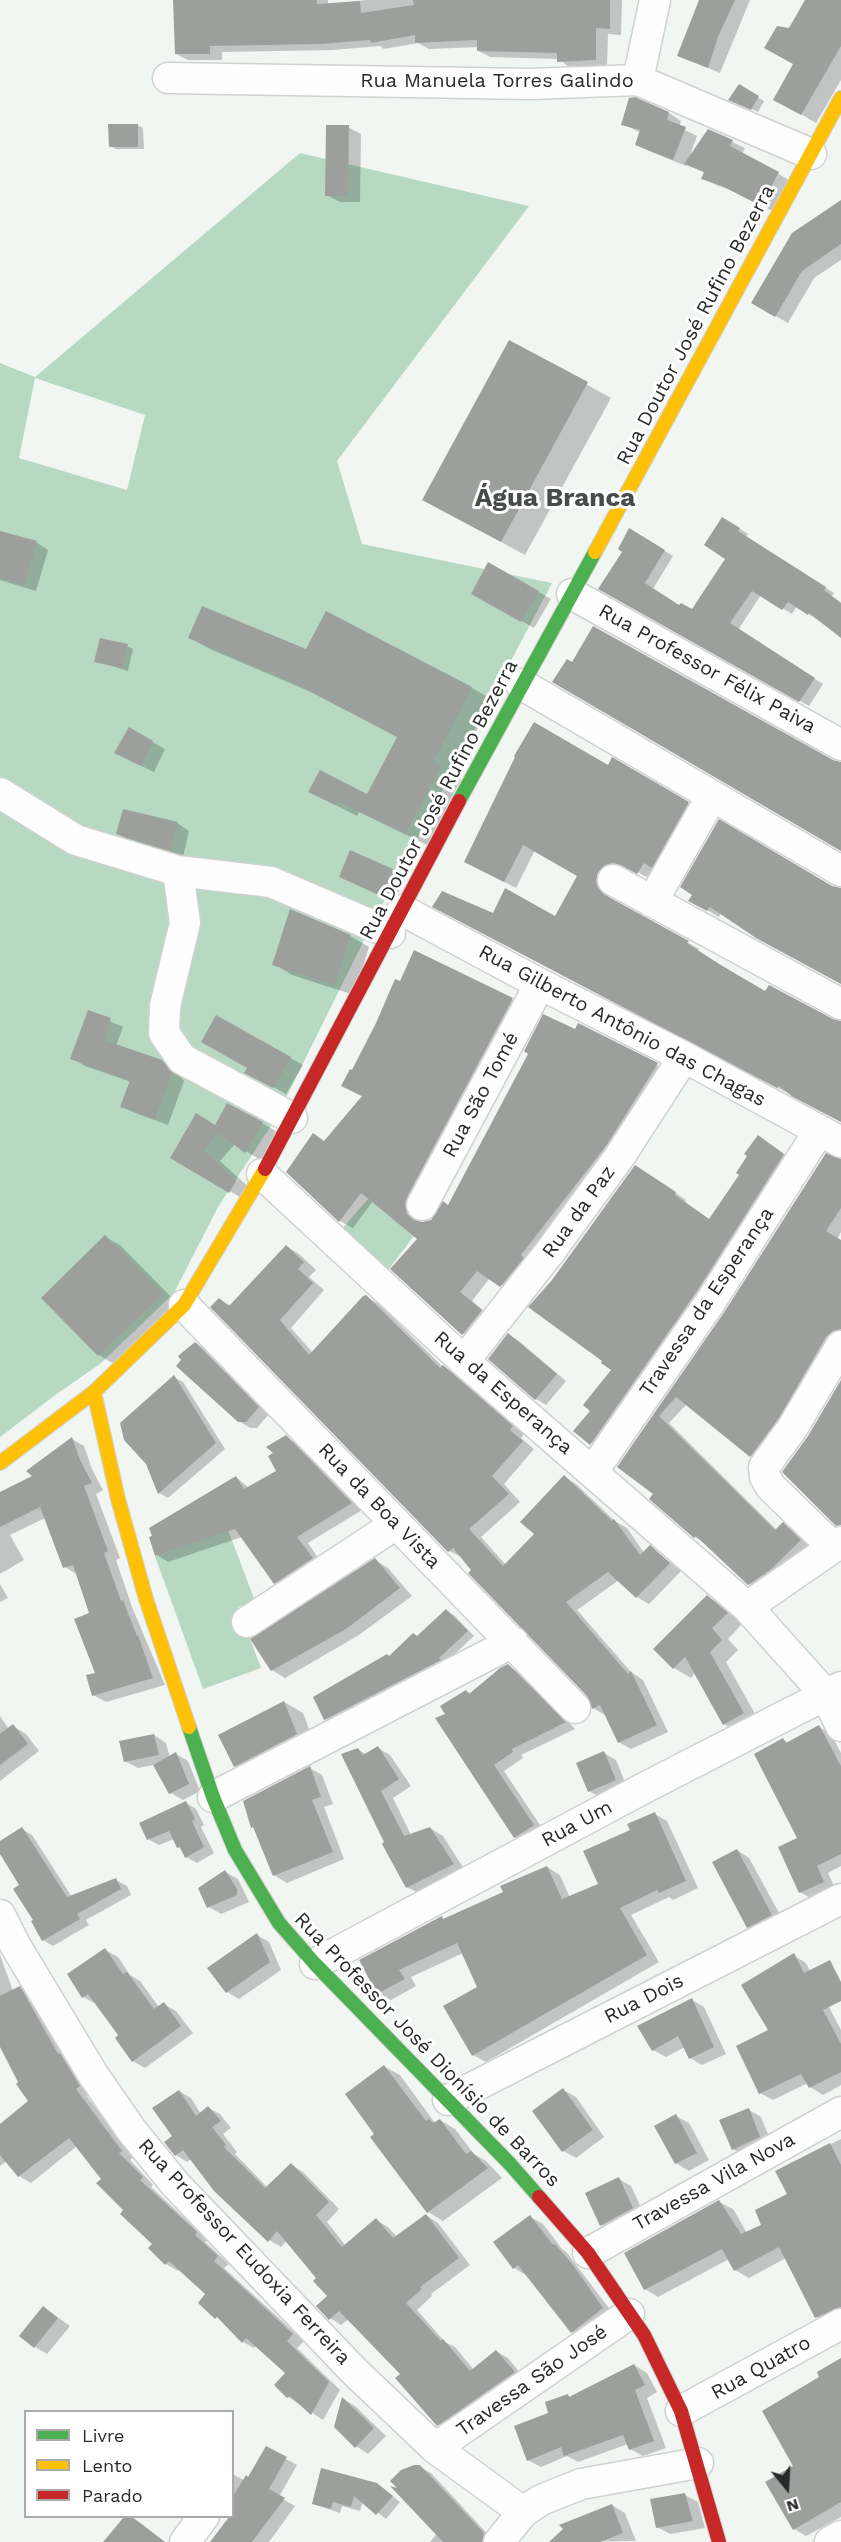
<!DOCTYPE html>
<meta charset="utf-8">
<style>
body{margin:0}
#map{position:relative;width:841px;height:2542px;overflow:hidden;background:#f2f6f3;font-family:"Work Sans",sans-serif}
canvas{display:block}
.legend{position:absolute;left:24px;top:2410px;width:210px;height:108px;box-sizing:border-box;background:#fff;border:2px solid #a9aaa9;margin:0;padding:8px 10px;list-style:none;font-size:18px;color:#282b29}
.legend li{display:flex;align-items:center;gap:12px;height:30px}
.legend b{width:30px;border:2px solid #a9aaa9}
.north{position:absolute;left:757px;top:2458px;width:60px;height:60px;-webkit-text-stroke:4px #fff;paint-order:stroke;rotate:162deg;font-size:16px;font-weight:700;line-height:24px;text-align:center;color:#282b29}
.north::after{content:'';display:block;margin:auto;width:21px;height:27px;background:#282b29;clip-path:polygon(50% 0,100% 100%,50% 72%,0 100%)}
</style>
<div id="map">
<canvas width="841" height="2542"></canvas>
<ul class="legend">
<li><b style="height:8px;background:#4caf50"></b>Livre</li>
<li><b style="height:8px;background:#ffc107"></b>Lento</li>
<li><b style="height:8px;background:#c62828"></b>Parado</li>
</ul>
<div class="north">N</div>
</div>
<script>
const ctx = document.querySelector('canvas').getContext('2d');
ctx.lineJoin = 'round';
function paint(path, color) {
  ctx.fillStyle = color;
  ctx.fill(path, 'evenodd');
}
function toPath(rows) {
  const path = new Path2D();
  for (const r of rows) {
    path.moveTo(r[0], r[1]);
    for (let i = 2; i < r.length; i += 2) path.lineTo(r[i], r[i + 1]);
  }
  return path;
}
function strokePath(path, color, width, dash) {
  ctx.strokeStyle = color;
  ctx.lineWidth = width;
  ctx.lineCap = dash ? 'butt' : 'round';
  ctx.setLineDash(dash || []);
  ctx.stroke(path);
}
function drawText(font, color, halo, rows, align = 'center') {
  ctx.font = font + ' "Work Sans",sans-serif';
  ctx.lineWidth = 6;
  ctx.setLineDash([]);
  ctx.textBaseline = 'middle';
  ctx.strokeStyle = halo;
  ctx.fillStyle = color;
  for (const [text, x, y, turn = 0] of rows) {
    ctx.save();
    ctx.translate(x, y);
    ctx.rotate((+turn || 0) * Math.PI / 180);
    ctx.textAlign = isNaN(turn) ? turn : align;
    if (halo) ctx.strokeText(text, 0, 0);
    ctx.fillText(text, 0, 0);
    ctx.restore();
  }
}
paint(toPath([
 [300,153,529,206,337,461,362,544,552,583,371,926,276,1118,218,1207,174,1293,100,1364,58,1393,0,1437,0,363,35,377],
 [35,378,145,415,127,490,19,458],
 [368,1199,414,1236,386,1273,341,1230],
 [228,1530,255,1601,238,1607,261,1668,203,1689,155,1556]
]), '#b7d9c2');
paint(toPath([
 [174,0,328,0,328,4,367,0,622,0,621,35,608,34,607,66,570,68,559,59,490,57,479,51,479,47,429,49,418,43,384,49,380,46,333,50,222,52,222,60,188,60,176,54],
 [701,0,750,0,720,73,678,55],
 [807,0,841,0,841,80,816,123,775,99,795,64,790,29],
 [739,86,764,101,758,112,736,102],
 [669,113,681,121,679,127,697,136,690,155,709,131,745,148,742,154,791,181,774,212,736,192,716,185,703,178,705,173,687,164,686,166,649,151,636,144,641,133,623,124],
 [137,125,143,128,144,149,116,149,110,146],
 [348,127,361,134,360,202,340,202,327,195],
 [841,201,841,260,814,278,788,323,753,303],
 [510,342,611,398,525,555,448,513],
 [732,524,748,534,746,537,834,593,832,596,841,603,841,636,797,606,792,614,761,595,738,630,823,684,809,706,600,588,624,551,630,530,673,556,653,589,680,607,693,611,727,558],
 [0,532,36,542,48,550,36,591,0,580],
 [489,564,551,599,534,628,473,593],
 [190,638,307,651,472,688,493,700,453,775,461,779,427,845,359,812,357,816,310,792,368,796,399,737,311,692,212,650],
 [127,646,133,649,128,671,96,661],
 [129,729,165,749,154,772,129,760],
 [613,759,699,810,650,879,634,870,625,869,616,871,607,888,610,898,699,949,698,951,766,993,841,1023,841,1121,445,913,556,918,579,876,535,850,516,888,465,862,608,767],
 [177,823,189,831,183,857,131,841,118,834],
 [351,852,405,878,394,902,341,877],
 [832,888,841,890,841,983,721,913,719,917,690,900],
 [350,936,369,947,354,995,292,975,274,964],
 [512,1000,525,1007,417,1213,420,1223,431,1221,449,1206,579,1025,670,1072,514,1293,490,1278,472,1301,494,1319,476,1341,463,1334,392,1269,419,1239,373,1201,353,1228,340,1221,288,1172,325,1142,363,1097,343,1086],
 [89,1012,123,1027,116,1046,161,1061,174,1069,184,1081,168,1125,135,1113,122,1106,131,1082,85,1066,72,1058],
 [217,1017,303,1065,286,1094,259,1079],
 [262,1123,279,1133,262,1161,235,1144,220,1161,253,1191,247,1201,172,1158,215,1127],
 [759,1137,794,1161,602,1450,575,1431,592,1410,613,1370,646,1173,686,1200,685,1202,710,1220,741,1175],
 [841,1161,841,1232,837,1239,841,1241,841,1340,762,1463,751,1456,687,1404,669,1423,777,1530,783,1524,794,1531,811,1547,761,1591,749,1584,705,1543,695,1537,655,1494,619,1466],
 [105,1237,120,1245,177,1303,114,1364,99,1355,43,1298],
 [287,1247,299,1254,316,1270,309,1277,324,1290,291,1328,313,1353,366,1297,379,1304,443,1367,455,1374,524,1434,521,1438,534,1449,504,1484,520,1502,481,1537,506,1565,536,1534,564,1477,576,1484,616,1522,627,1528,644,1553,650,1547,681,1571,649,1604,637,1597,619,1580,577,1610,631,1672,643,1680,668,1732,631,1749,619,1742,605,1715,593,1708,589,1695,462,1557,449,1551,220,1300,231,1306],
 [509,1335,519,1341,566,1381,546,1405,536,1399],
 [196,1343,206,1350,269,1414,257,1428,250,1428,239,1421],
 [174,1377,183,1382,225,1449,168,1498,159,1493,148,1463],
 [286,1437,298,1444,362,1510,308,1543,323,1565,286,1589,275,1583,242,1537,168,1562,157,1555,236,1477,249,1488,278,1471],
 [72,1439,84,1446,92,1469,103,1490,96,1494,120,1558,116,1560,132,1607,165,1685,106,1702,93,1695,97,1674,91,1614,78,1575,65,1567,45,1518,10,1535,24,1560,0,1574,0,1493,34,1477],
 [375,1560,388,1568,412,1596,359,1635,285,1678,272,1670,252,1639],
 [0,1584,8,1598,0,1602],
 [707,1597,724,1606,743,1623,728,1639,738,1650,726,1662,760,1723,741,1734,724,1724,696,1672,691,1678,674,1668],
 [446,1611,454,1615,474,1636,445,1663,333,1723,325,1719,391,1657,418,1637],
 [508,1666,519,1672,575,1729,521,1755,523,1758,504,1771,544,1831,526,1843,515,1837,447,1715,466,1691,472,1694],
 [284,1702,303,1713,315,1745,254,1776,235,1766],
 [0,1716,9,1729,13,1726,26,1734,39,1751,0,1781],
 [819,1727,831,1734,841,1753,841,1866,828,1873,835,1888,812,1899,800,1892,799,1839,783,1740,789,1743],
 [154,1735,166,1743,170,1758,176,1754,188,1761,200,1791,183,1800,171,1793,154,1765,138,1768,125,1761],
 [378,1748,390,1755,411,1786,393,1798,411,1835,430,1828,443,1836,466,1872,420,1894,407,1887,386,1843,357,1749,367,1755],
 [604,1753,616,1760,627,1787,601,1798,589,1791],
 [310,1768,322,1775,333,1804,324,1807,344,1859,287,1883,274,1875,255,1829,252,1827],
 [186,1803,196,1809,204,1825,201,1827,214,1853,197,1863,186,1857,174,1839,159,1845,148,1839],
 [655,1814,667,1821,698,1888,673,1900,669,1897,631,1915,659,1962,486,2062,473,2055,479,1987,463,1953,411,1977,416,1986,391,2000,379,1993,441,1918,445,1920,505,1893,547,1867,560,1875,570,1898,600,1885],
 [22,1829,32,1835,72,1897,116,1880,127,1886,131,1895,86,1920,89,1925,53,1946,43,1940,21,1886,0,1851,0,1843],
 [737,1850,749,1858,784,1922,761,1934,748,1927],
 [225,1872,238,1879,249,1902,221,1914,209,1907],
 [257,1935,269,1942,281,1970,239,1999,227,1992],
 [105,1950,118,1957,130,1975,140,1981,159,2007,164,2004,176,2011,193,2033,145,2068,133,2061,120,2036,96,2004,83,1997],
 [0,1955,13,1991,20,1988,31,1995,91,2093,87,2096,133,2158,130,2160,153,2185,151,2187,208,2240,205,2242,229,2264,224,2268,304,2341,297,2348,340,2390,323,2420,288,2397,287,2373,257,2346,254,2348,243,2342,225,2323,200,2303,208,2294,180,2269,178,2271,166,2264,150,2248,155,2243,125,2210,77,2146,31,2183,19,2176,7,2161,0,2166,0,2126,30,2102,0,2044],
 [793,1955,806,1963,841,2030,841,2085,823,2095,810,2087,808,2083,773,2100,760,2093,770,2031],
 [692,2000,704,2007,726,2054,702,2065,690,2058,685,2047,666,2057,653,2050],
 [385,2067,400,2075,435,2123,440,2120,455,2129,474,2154,486,2161,502,2178,443,2221,428,2212,373,2137,376,2134],
 [563,2090,576,2097,604,2137,576,2158,563,2151],
 [179,2091,191,2098,201,2114,209,2108,220,2114,231,2128,223,2134,237,2152,235,2154,268,2188,292,2165,303,2172,339,2209,327,2222,346,2246,376,2220,388,2227,397,2237,427,2216,438,2223,470,2265,431,2294,432,2296,417,2310,445,2342,455,2347,474,2370,496,2351,508,2358,525,2379,449,2431,438,2425,402,2375,349,2319,341,2325,330,2318,329,2296,318,2279,287,2240,281,2247,269,2240,191,2159,187,2162,176,2155,174,2136],
 [749,2110,761,2117,772,2144,745,2157,733,2149],
 [676,2116,689,2123,709,2160,689,2171,676,2163],
 [841,2139,841,2320,830,2325,817,2317,786,2258,749,2278,735,2270,729,2259,658,2297,645,2289,719,2202,733,2209,747,2233,763,2225,789,2195,777,2171],
 [619,2179,631,2186,645,2216,614,2233,602,2225,587,2194],
 [530,2217,543,2224,562,2249,567,2253,615,2316,584,2339,572,2332,526,2275,514,2268],
 [43,2307,70,2326,47,2354,35,2347],
 [841,2360,841,2517,806,2536,794,2529,795,2466,821,2377],
 [634,2365,647,2373,657,2392,647,2398,666,2448,643,2456,630,2449,628,2444,578,2462,567,2456,541,2467,528,2460,550,2413,568,2396,571,2398],
 [343,2399,355,2406,386,2436,368,2454,356,2446],
 [266,2448,297,2465,279,2497,295,2506,269,2542,211,2542,230,2518,228,2516,232,2516,232,2474,244,2480,249,2479],
 [419,2467,431,2473,495,2542,430,2542,437,2534,402,2491],
 [377,2484,400,2502,386,2519,363,2501,360,2511,342,2506,340,2513,314,2504],
 [685,2495,698,2502,705,2528,670,2534,657,2527],
 [612,2505,625,2513,636,2541,551,2542],
 [126,2516,138,2521,165,2542,105,2542]
]), '#0003');
paint(toPath([
 [173,0,317,0,317,4,360,1,361,13,414,5,413,0,610,0,610,29,596,28,596,60,557,62,557,53,477,51,477,40,415,43,415,35,371,43,370,40,320,44,210,46,210,54,175,54],
 [699,0,735,0,718,37,708,68,677,56],
 [805,0,841,0,841,46,801,115,773,100,793,64,764,48,777,26,789,28],
 [739,84,759,96,751,110,728,100],
 [635,97,669,112,667,120,686,127,673,160,635,145,640,130,621,125,629,98],
 [108,124,138,124,138,147,109,147],
 [326,125,349,125,348,196,325,196],
 [708,129,733,140,730,146,779,172,761,206,722,186,701,179,704,172,684,164],
 [841,200,841,244,802,271,775,317,751,303,792,233],
 [509,340,588,382,501,542,422,500],
 [722,517,740,528,738,531,826,587,824,590,841,603,841,638,809,613,808,615,788,602,782,610,752,591,730,623,815,678,799,702,598,589,622,552,618,549,629,528,665,550,645,583,679,605,681,603,692,609,725,559,704,545],
 [0,531,37,541,24,585,0,578],
 [488,562,539,591,521,622,471,594],
 [202,606,306,649,326,611,472,687,433,762,441,766,405,834,337,801,335,805,308,792,320,770,367,794,397,737,288,680,188,638],
 [593,626,833,760,841,762,841,851,552,682,567,659,572,662],
 [100,638,128,644,122,668,94,662],
 [534,722,608,765,612,757,689,802,652,868,644,863,637,874,621,865,612,863,605,865,598,872,596,881,598,888,605,895,689,941,687,943,719,964,765,991,769,985,833,1019,841,1021,841,1122,793,1097,779,1086,777,1088,432,907,442,891,493,913,505,888,555,916,577,876,523,845,504,882,464,862,515,757,514,756],
 [129,727,153,741,141,766,114,753],
 [123,809,178,822,170,851,116,834],
 [719,819,832,886,841,888,841,984,756,938,710,907,707,911,688,901,692,895,680,887],
 [350,850,393,869,381,896,339,877],
 [290,909,351,935,335,985,272,965],
 [414,950,513,998,407,1197,405,1205,407,1214,414,1220,422,1222,431,1220,443,1201,448,1205,528,1054,524,1051,543,1014,575,1029,578,1023,658,1063,606,1146,521,1255,524,1258,500,1287,477,1271,460,1292,482,1310,462,1335,390,1269,417,1239,361,1193,339,1222,286,1172,313,1133,324,1141,362,1096,341,1086,350,1069,352,1070,376,1023,395,979,400,981],
 [88,1010,111,1018,104,1040,162,1060,172,1072,155,1119,120,1107,130,1080,70,1059],
 [216,1015,291,1057,273,1088,244,1073,247,1068,201,1042],
 [227,1103,263,1122,245,1153,218,1133,204,1150,236,1181,229,1193,170,1158,196,1113,215,1125],
 [758,1135,784,1154,697,1291,590,1445,573,1431,590,1411,583,1405,611,1370,601,1363,602,1361,528,1307,552,1280,635,1165,676,1192,675,1195,709,1219,739,1175,736,1173,747,1156,744,1154],
 [826,1153,841,1159,841,1208,826,1231,841,1240,841,1329,833,1331,826,1337,779,1418,750,1457,676,1397,659,1416,775,1530,783,1522,801,1540,770,1570,748,1585,696,1536,694,1538,649,1499,653,1494,617,1467,725,1311],
 [105,1235,163,1294,98,1356,41,1298],
 [286,1245,304,1262,298,1269,313,1283,280,1320,309,1355,363,1296,366,1295,440,1368,443,1365,513,1426,510,1430,523,1441,492,1476,509,1494,469,1529,503,1566,534,1534,520,1522,564,1475,612,1521,614,1519,640,1555,650,1545,670,1563,636,1598,608,1572,566,1602,628,1674,631,1671,657,1725,618,1743,600,1705,592,1709,587,1696,468,1573,471,1570,453,1548,448,1552,210,1307,219,1298,229,1306],
 [508,1333,557,1374,535,1400,488,1359],
 [195,1342,259,1407,246,1422,238,1422,176,1366,181,1360,178,1356],
 [174,1375,216,1443,158,1494,146,1464,124,1440,120,1423],
 [841,1380,841,1525,836,1526,782,1472,808,1436],
 [286,1435,352,1503,297,1537,313,1558,274,1584,235,1529,155,1556,149,1537,152,1536,149,1528,236,1476,244,1489,276,1471,268,1456,273,1453,266,1447],
 [72,1437,80,1460,92,1483,84,1486,108,1551,104,1553,121,1601,123,1600,137,1636,138,1635,153,1678,92,1696,86,1675,95,1673,74,1619,89,1613,73,1565,63,1568,40,1507,0,1527,0,1492,32,1476,26,1471],
 [375,1558,400,1588,346,1629,271,1671,250,1639],
 [707,1595,728,1613,712,1628,722,1640,710,1652,744,1713,723,1725,685,1657,673,1669,653,1649],
 [446,1609,468,1631,439,1658,441,1660,324,1720,313,1697,387,1654,389,1656,413,1633,417,1636],
 [508,1664,566,1722,512,1749,513,1752,494,1765,534,1825,514,1838,435,1718,445,1714,440,1706,466,1690,469,1694,500,1668],
 [284,1701,297,1734,234,1767,218,1735],
 [13,1724,28,1744,0,1765,0,1734],
 [819,1725,841,1766,841,1854,817,1866,824,1882,799,1893,778,1847,797,1838,754,1754,783,1738,786,1743],
 [154,1734,159,1755,124,1762,119,1741],
 [378,1746,399,1779,381,1791,404,1836,430,1827,454,1864,406,1888,382,1844,384,1842,341,1754,358,1748,363,1755],
 [604,1751,616,1780,588,1792,576,1763],
 [176,1752,189,1784,169,1794,153,1765],
 [310,1766,321,1797,312,1800,333,1852,273,1876,253,1827,251,1828,243,1801],
 [186,1801,195,1819,192,1821,204,1847,185,1858,180,1847,177,1848,169,1831,147,1840,139,1823],
 [655,1812,686,1881,659,1893,657,1890,620,1908,647,1955,472,2056,443,2006,477,1987,457,1943,399,1970,405,1979,377,1994,359,1960,442,1916,443,1919,503,1892,500,1886,547,1866,562,1899,598,1884,583,1851,630,1830,627,1824],
 [22,1827,67,1897,116,1878,121,1889,77,1914,80,1919,42,1941,31,1921,33,1920,13,1889,19,1885,0,1854,0,1841],
 [737,1849,772,1915,747,1928,712,1862],
 [225,1870,237,1889,237,1895,207,1908,198,1888],
 [257,1933,270,1962,226,1993,207,1968],
 [105,1948,123,1974,127,1972,154,2009,164,2002,181,2026,132,2062,115,2038,118,2035,88,1994,82,1998,67,1974],
 [794,1953,804,1973,830,1960,841,1982,841,2001,823,2010,841,2044,841,2072,809,2088,801,2074,759,2094,736,2046,768,2030,741,1985],
 [20,1986,58,2054,60,2053,80,2086,76,2089,122,2151,119,2153,143,2177,140,2180,197,2232,195,2235,218,2256,214,2261,293,2334,287,2341,329,2382,311,2415,290,2396,287,2398,274,2385,285,2373,246,2338,242,2343,217,2317,215,2319,198,2303,205,2294,169,2261,165,2265,148,2248,152,2244,120,2214,123,2210,96,2183,101,2179,69,2138,18,2177,0,2155,0,2124,28,2101,16,2084,18,2082,0,2047,0,1996],
 [692,1998,714,2047,689,2059,678,2036,652,2051,637,2026],
 [384,2065,426,2121,429,2119,433,2123,440,2119,466,2154,471,2151,488,2168,427,2213,370,2137,374,2134,345,2094],
 [563,2088,593,2130,562,2152,532,2111],
 [179,2090,196,2116,208,2106,221,2121,212,2127,226,2145,224,2147,265,2188,291,2163,329,2202,316,2215,342,2247,376,2218,393,2238,426,2214,459,2258,420,2287,422,2289,406,2303,441,2341,443,2339,470,2371,496,2350,515,2372,437,2426,395,2378,400,2374,339,2311,329,2320,316,2306,327,2296,313,2281,316,2278,277,2231,268,2242,214,2191,183,2150,175,2156,164,2142,172,2136,152,2108],
 [749,2108,760,2137,732,2150,719,2120],
 [676,2114,697,2153,675,2164,654,2126],
 [830,2143,841,2165,841,2307,815,2318,779,2247,734,2271,722,2249,644,2290,624,2253,719,2200,741,2234,761,2225,755,2210,787,2194,775,2171],
 [619,2177,633,2208,600,2226,585,2193],
 [530,2215,553,2245,555,2244,573,2265,603,2308,571,2333,518,2265,513,2269,493,2242],
 [43,2306,58,2318,34,2348,19,2336],
 [841,2358,841,2502,793,2530,765,2482,793,2466,762,2411,819,2377,817,2372],
 [634,2364,645,2385,635,2390,654,2441,629,2450,623,2435,564,2456,561,2447,527,2461,514,2426,548,2413,545,2402,568,2394,569,2397],
 [342,2397,374,2428,355,2448,334,2427],
 [266,2446,287,2457,269,2489,285,2498,252,2542,210,2542,229,2517,232,2517,232,2498,246,2475,248,2477],
 [414,2465,420,2465,484,2533,482,2542,443,2542,390,2486,397,2488,390,2481,401,2470],
 [321,2468,377,2483,393,2496,376,2515,354,2496,351,2507,333,2502,331,2509,312,2504],
 [685,2493,693,2521,656,2528,650,2499],
 [612,2504,623,2533,600,2542,549,2542,563,2529,559,2525],
 [124,2517,132,2517,165,2542,103,2542]
]), '#9d9f9d');
const street = toPath([
 [168,78,531,84,638,80,811,154],
 [638,80,655,0],
 [572,594,841,745],
 [521,684,841,871],
 [0,793,76,840,178,871,271,882,390,933],
 [178,871,185,923,165,1006,164,1033,182,1059,292,1118],
 [613,880,841,1004],
 [652,902,712,796],
 [402,910,540,984,684,1057,841,1142],
 [262,1174,464,1361,747,1607,826,1695,841,1726],
 [422,1205,540,984],
 [184,1305,575,1708],
 [464,1361,549,1253,620,1156,684,1057],
 [593,1471,711,1301,819,1131],
 [833,1547,771,1487,765,1477,764,1467,793,1427,841,1346],
 [747,1607,841,1542],
 [247,1622,396,1524],
 [213,1797,513,1642],
 [0,1915,15,1945,94,2076,132,2131,176,2185,354,2371,435,2448,523,2512],
 [315,1964,646,1787,841,1687],
 [448,2100,841,1899],
 [588,2253,841,2112],
 [681,2411,841,2324],
 [435,2448,629,2314],
 [185,2542,204,2516],
 [499,2542,523,2512,541,2500,581,2484,698,2463],
 [830,2542,841,2536]
]);
const fast = toPath([
 [459,801,595,552],
 [189,1727,213,1797,235,1850,279,1923,315,1964,510,2164,539,2197]
]);
const slow = toPath([
 [595,552,841,98],
 [94,1392,118,1499,146,1599,189,1727],
 [0,1463,94,1392,184,1305,265,1169]
]);
const jam = toPath([
 [265,1169,459,801],
 [539,2197,588,2253,644,2335,681,2411,719,2542]
]);
strokePath(street, '#cfd2d0', 33);
strokePath(fast, '#cfd2d0', 16);
strokePath(slow, '#cfd2d0', 16);
strokePath(jam, '#cfd2d0', 16);
strokePath(street, '#fdfefd', 30);
strokePath(fast, '#4caf50', 14);
strokePath(slow, '#ffc107', 14);
strokePath(jam, '#c62828', 14);
drawText('20px', '#282b29', '#fff', [
 ["Rua Manuela Torres Galindo",497,81],
 ["Rua Doutor José Rufino Bezerra",696,325,-62],
 ["Rua Professor Félix Paiva",707,669,29],
 ["Rua Doutor José Rufino Bezerra",439,800,-62],
 ["Rua Gilberto Antônio das Chagas",622,1026,28],
 ["Rua São Tomé",481,1095,-62],
 ["Rua da Paz",579,1212,-54],
 ["Travessa da Esperança",707,1302,-56],
 ["Rua da Esperança",503,1393,41],
 ["Rua da Boa Vista",379,1506,46],
 ["Rua Um",577,1824,-28],
 ["Rua Dois",644,1999,-27],
 ["Rua Professor José Dionísio de Barros",427,2050,46],
 ["Travessa Vila Nova",714,2182,-29],
 ["Rua Professor Eudoxia Ferreira",244,2252,47],
 ["Rua Quatro",761,2368,-29],
 ["Travessa São José",532,2381,-35]
]);
drawText('bold 26px', '#474c48', '#fff', [
 ["Água Branca",555,498]
]);
</script>
